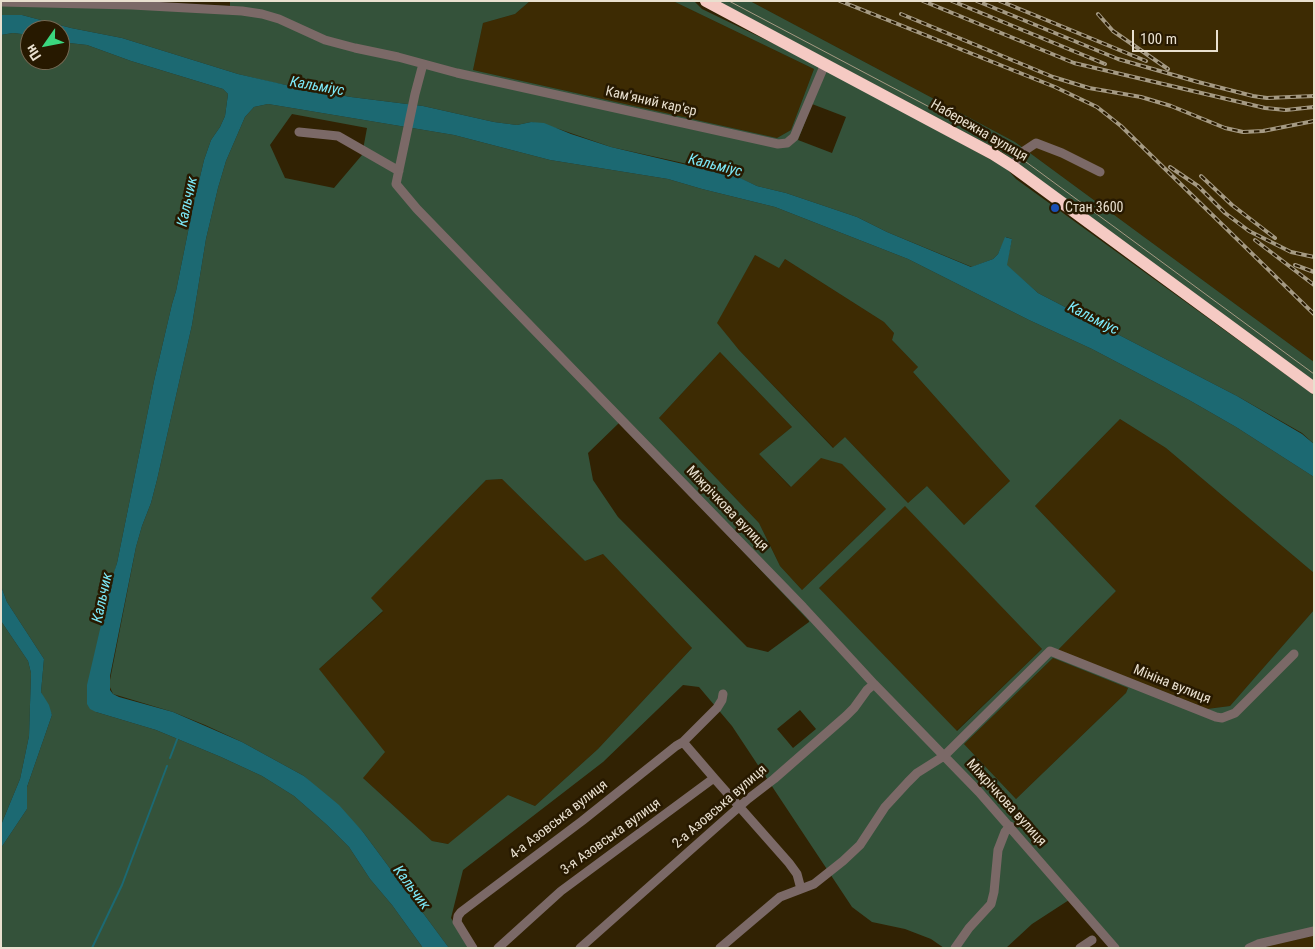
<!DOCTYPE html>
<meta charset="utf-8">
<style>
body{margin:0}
#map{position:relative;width:1315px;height:949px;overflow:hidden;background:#312203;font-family:"Roboto Condensed",sans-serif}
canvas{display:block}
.frame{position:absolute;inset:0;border:2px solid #e9e0cf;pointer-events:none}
.north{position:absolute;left:20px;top:20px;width:50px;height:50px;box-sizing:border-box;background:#271900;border:1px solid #756953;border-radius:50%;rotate:237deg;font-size:14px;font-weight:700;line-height:20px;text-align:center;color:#e9e0cf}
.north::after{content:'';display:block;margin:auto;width:18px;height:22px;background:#3bd77f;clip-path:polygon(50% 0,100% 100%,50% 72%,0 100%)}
.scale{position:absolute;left:1132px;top:30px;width:86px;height:22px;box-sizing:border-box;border:2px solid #e9e0cf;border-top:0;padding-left:6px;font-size:15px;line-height:18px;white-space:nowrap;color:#e9e0cf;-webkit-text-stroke:4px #271900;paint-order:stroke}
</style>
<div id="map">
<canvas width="1315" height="949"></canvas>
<div class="frame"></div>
<div class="north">Пн</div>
<div class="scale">100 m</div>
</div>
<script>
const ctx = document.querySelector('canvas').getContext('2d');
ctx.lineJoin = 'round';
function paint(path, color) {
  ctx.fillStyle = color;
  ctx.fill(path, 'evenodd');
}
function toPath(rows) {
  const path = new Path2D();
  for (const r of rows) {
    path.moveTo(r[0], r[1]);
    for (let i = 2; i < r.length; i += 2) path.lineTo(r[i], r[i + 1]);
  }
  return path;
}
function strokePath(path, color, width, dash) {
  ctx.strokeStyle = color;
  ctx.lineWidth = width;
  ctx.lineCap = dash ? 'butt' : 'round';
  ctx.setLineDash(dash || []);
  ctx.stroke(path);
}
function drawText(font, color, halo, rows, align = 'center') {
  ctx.font = font + ' "Roboto Condensed",sans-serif';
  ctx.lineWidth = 5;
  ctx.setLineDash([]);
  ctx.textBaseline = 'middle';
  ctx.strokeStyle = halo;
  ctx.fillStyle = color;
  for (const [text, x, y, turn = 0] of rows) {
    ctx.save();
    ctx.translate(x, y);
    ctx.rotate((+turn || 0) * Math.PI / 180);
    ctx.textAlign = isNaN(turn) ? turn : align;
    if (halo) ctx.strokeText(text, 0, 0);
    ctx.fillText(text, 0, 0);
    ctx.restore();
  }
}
paint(toPath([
 [530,1,673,1,814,69,791,130,777,138,473,70,483,23,515,14],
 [750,1,1314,1,1314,362,1015,142],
 [755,255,779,267,785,259,884,322,894,333,892,340,918,367,913,372,1010,481,964,525,927,486,908,503,845,437,834,448,739,350,716,323],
 [720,352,792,427,759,454,790,487,821,457,842,464,886,509,802,590,780,566,759,523,659,418],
 [1120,419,1166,448,1314,573,1314,610,1230,706,1207,709,1058,650,1116,591,1035,506],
 [502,479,585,561,603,554,692,648,598,749,535,806,508,795,449,844,432,841,363,778,319,669,383,612,370,598,486,480],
 [905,505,1042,649,956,731,819,588],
 [1053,658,1128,688,1126,693,1016,799,964,744],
 [1314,935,1314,948,1260,948]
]), '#3d2b03');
paint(toPath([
 [1,1,230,6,230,1,530,1,515,14,483,23,473,70,777,138,791,130,814,69,673,1,694,1,702,9,824,68,1006,168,1016,179,1314,395,1314,444,1302,433,1237,396,1038,293,1006,265,1012,239,1006,237,998,254,993,259,972,267,887,232,857,217,786,193,757,186,728,173,611,147,559,129,531,122,517,125,494,122,423,106,351,97,275,83,238,74,122,38,71,28,22,15,1,15],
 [812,104,846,117,832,153,798,140],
 [717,1,750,1,1015,142,1314,362,1314,381,1002,152],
 [13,33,30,35,30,60,60,60,60,42,87,45,131,61,223,89,228,94,225,116,220,127,211,140,204,160,194,202,176,291,172,304,154,381,117,563,103,612,96,712,156,730,221,757,262,776,294,796,327,825,349,847,370,879,392,905,423,948,1,948,1,848,27,809,27,787,52,715,41,692,44,659,7,602,1,586,1,35],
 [268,104,454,135,550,160,668,179,702,189,775,207,908,259,1029,320,1092,349,1189,400,1236,427,1314,477,1314,573,1166,448,1120,419,1035,506,1116,591,1058,650,1207,709,1230,706,1314,610,1314,935,1260,948,1111,948,1069,900,1032,924,1006,948,944,948,931,939,905,929,872,922,852,907,732,726,699,687,683,685,603,762,463,870,451,918,470,948,449,948,363,832,304,776,242,742,205,725,173,712,113,694,109,685,136,547,142,526,151,503,157,480,192,325,206,239,218,188,226,161,245,117,254,107],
 [292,114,367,128,362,155,334,188,285,178,270,145],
 [755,255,779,268,785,259,884,322,894,333,892,340,918,367,913,372,1010,481,964,525,927,486,908,503,845,437,833,448,739,350,717,323],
 [720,352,792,427,759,454,791,487,821,458,842,464,886,509,802,590,780,566,759,523,659,418],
 [620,422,809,621,809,622,768,652,747,647,618,517,593,480,588,453],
 [502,479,585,561,603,554,692,648,598,749,535,806,508,795,448,844,432,841,363,778,385,752,319,669,383,611,371,598,486,480],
 [905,506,1042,649,957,731,819,588],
 [1053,658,1128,688,1126,693,1016,799,964,744],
 [800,710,816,729,793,748,777,729],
 [1,621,28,661,31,673,29,736,20,779,1,825]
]), '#34523a');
paint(toPath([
 [1,15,22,15,71,28,122,38,238,74,299,88,351,97,423,106,494,122,517,125,531,122,544,123,571,134,611,147,738,177,757,186,786,193,857,217,887,232,971,267,993,259,998,254,1005,237,1012,239,1007,265,1038,293,1237,396,1302,434,1314,444,1314,477,1236,427,1189,400,1092,349,1029,320,908,259,775,207,702,189,668,179,550,160,454,135,268,104,254,107,245,117,226,161,218,188,206,239,192,325,157,480,151,503,142,526,136,547,110,676,110,690,113,694,119,697,173,712,242,742,304,776,339,805,363,832,449,948,423,948,392,905,370,879,349,847,327,825,294,796,262,776,221,757,156,730,96,712,90,709,87,704,87,685,112,578,117,563,154,381,172,304,176,291,194,202,204,160,211,140,220,127,225,116,228,94,223,89,131,61,87,45,60,42,60,30,30,30,30,35,13,33,1,35],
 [1,586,7,602,44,659,41,692,49,705,52,715,27,787,27,809,1,848,1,825,20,779,29,736,31,673,28,661,1,621]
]), '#1c6972');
strokePath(toPath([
 [170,758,178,737],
 [92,948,122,885,167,766]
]), '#1c6972', 2);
strokePath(toPath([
 [1,2,132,5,242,11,262,14,279,19,325,40,355,48,398,57,457,73,778,144,787,143,794,137,825,64],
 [423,64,415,94,396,184,417,209,803,607,874,684,979,792,1115,948],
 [299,132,338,136,399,171],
 [1012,166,1024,151,1036,143,1062,153,1100,172],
 [714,778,683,742,717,708,722,700,723,694],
 [473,948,457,922,458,916,461,912,582,821,676,746,683,742],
 [498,948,561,891,714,778,789,863,797,874,801,889],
 [580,948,748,799,774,779,846,716,854,708,867,690,874,684],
 [720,948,780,897,814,884,843,861,860,845,885,807,908,782,917,773,944,756,1050,651,1216,717,1222,718,1235,713,1294,654],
 [955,948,969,928,991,904,994,892,998,850,1005,832,1010,826],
 [1080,948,1092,940],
 [1249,948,1258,944,1314,931]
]), '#7b6967', 9);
strokePath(toPath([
 [706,1,993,154,1012,166,1314,388]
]), '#f5cac3', 12);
strokePath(toPath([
 [729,1,1007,148,1314,374]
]), '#a59a83', 1);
const rail = toPath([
 [840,1,1055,87,1097,107,1121,126,1314,314],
 [923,1,1074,63,1265,108,1286,110,1314,107],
 [952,1,1105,64],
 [977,1,1118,59,1198,82,1253,96,1267,98,1314,96],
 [1000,1,1146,61],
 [901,14,1053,77,1089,88,1141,97,1171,106,1225,128,1243,132,1263,131,1314,121],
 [1098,14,1113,31,1168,69],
 [1170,167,1198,186,1225,213,1249,231,1291,252,1314,257],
 [1201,176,1232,205,1275,238],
 [1255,240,1314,285],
 [1295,265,1314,272]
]);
strokePath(rail, '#a59a83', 4);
strokePath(rail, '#271900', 2, [5.5]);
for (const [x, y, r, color] of [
 [1055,208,5,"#1a4fb4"]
]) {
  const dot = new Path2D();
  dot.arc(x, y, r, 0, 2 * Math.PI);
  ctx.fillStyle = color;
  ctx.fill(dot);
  strokePath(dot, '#271900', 2);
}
drawText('14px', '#e9e0cf', '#271900', [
 ["Кам'яний кар'єр",651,102,13],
 ["Набережна вулиця",979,131,30],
 ["Міжрічкова вулиця",727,509,46],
 ["Мініна вулиця",1172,685,22],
 ["Міжрічкова вулиця",1006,803,48],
 ["2-а Азовська вулиця",720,807,-41],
 ["4-а Азовська вулиця",559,820,-38],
 ["3-я Азовська вулиця",611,837,-36]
]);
drawText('14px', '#e9e0cf', '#271900', [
 ["Стан 3600",1065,208]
], 'left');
drawText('italic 15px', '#7deaf9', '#271900', [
 ["Кальміус",317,87,10],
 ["Кальміус",715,166,14],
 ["Кальчик",188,202,-78],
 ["Кальміус",1093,319,27],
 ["Кальчик",103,598,-78],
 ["Кальчик",411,888,53]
]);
</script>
